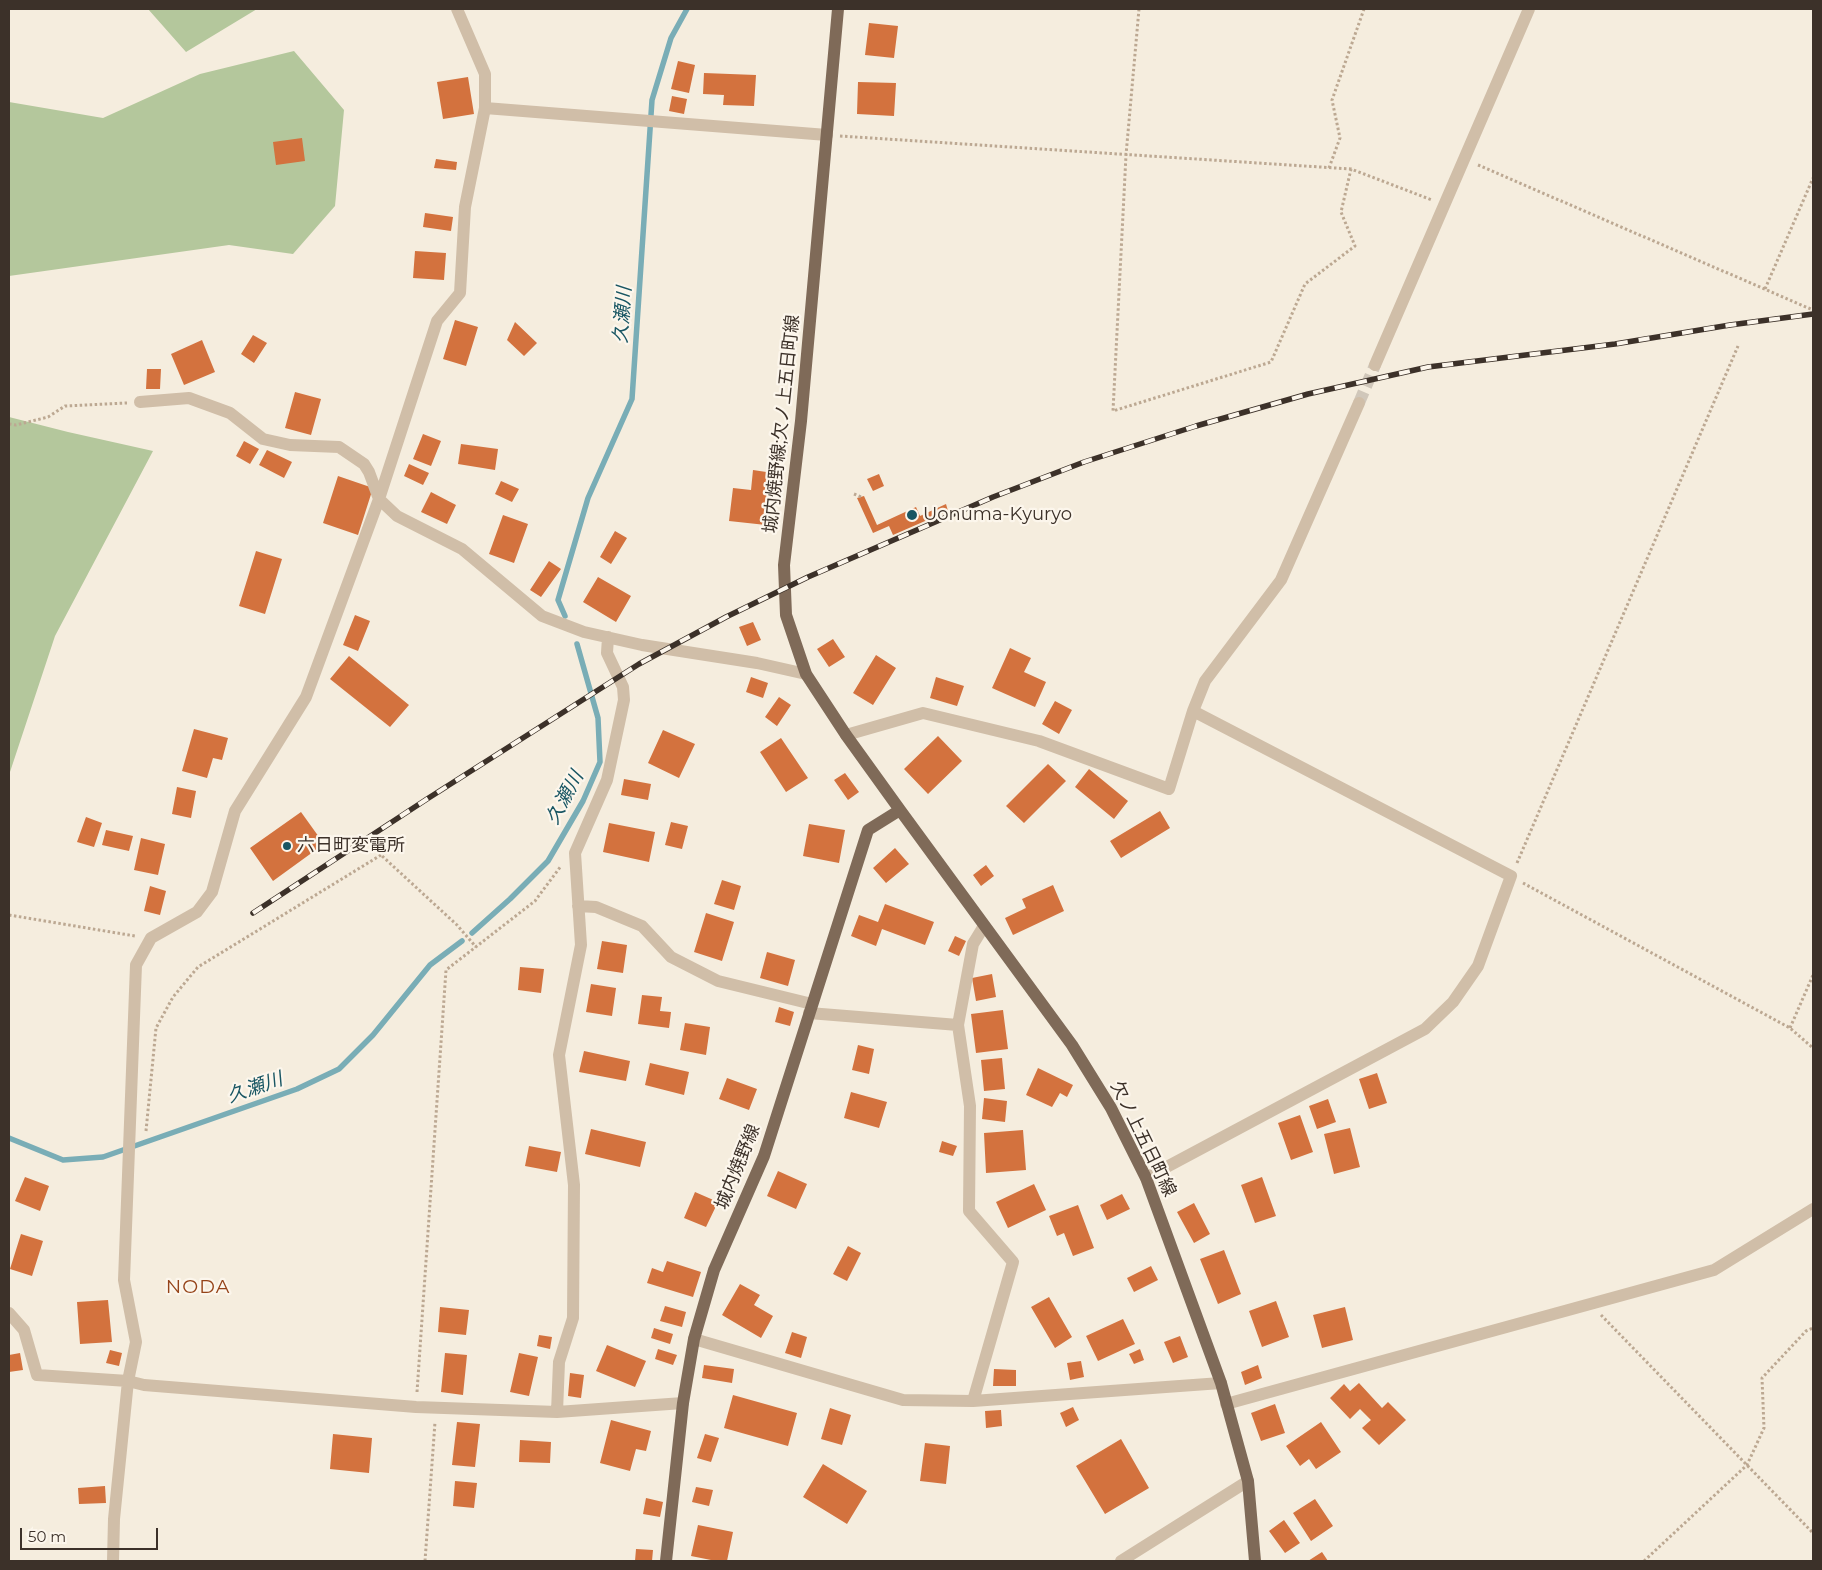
<!DOCTYPE html>
<meta charset="utf-8">
<style>
body{margin:0}
#map{position:relative;width:1822px;height:1570px;overflow:hidden;background:#f5edde;font-family:Montserrat,sans-serif}
canvas{display:block}
.frame{position:absolute;inset:0;border:10px solid #3c3129;pointer-events:none}
.scale{position:absolute;left:20px;top:1528px;width:138px;height:22px;box-sizing:border-box;border:2px solid #3c3129;border-top:0;padding-left:6px;font-size:15px;line-height:18px;white-space:nowrap;color:#3c3129;-webkit-text-stroke:4px #fcf6ec;paint-order:stroke}
</style>
<div id="map">
<canvas width="1822" height="1570"></canvas>
<div class="frame"></div>
<div class="scale">50 m</div>
</div>
<script>
const ctx = document.querySelector('canvas').getContext('2d');
ctx.lineJoin = 'round';
function paint(path, color) {
  ctx.fillStyle = color;
  ctx.fill(path, 'evenodd');
}
function toPath(rows) {
  const path = new Path2D();
  for (const r of rows) {
    path.moveTo(r[0], r[1]);
    for (let i = 2; i < r.length; i += 2) path.lineTo(r[i], r[i + 1]);
  }
  return path;
}
function strokePath(path, color, width, dash) {
  ctx.strokeStyle = color;
  ctx.lineWidth = width;
  ctx.lineCap = dash ? 'butt' : 'round';
  ctx.setLineDash(dash || []);
  ctx.stroke(path);
}
function drawText(font, color, halo, rows, align = 'center') {
  ctx.font = font + ' Montserrat,"Noto Sans JP",sans-serif';
  ctx.lineWidth = 4.5;
  ctx.setLineDash([]);
  ctx.textBaseline = 'middle';
  ctx.strokeStyle = halo;
  ctx.fillStyle = color;
  for (const [text, x, y, turn = 0] of rows) {
    ctx.save();
    ctx.translate(x, y);
    ctx.rotate((+turn || 0) * Math.PI / 180);
    ctx.textAlign = isNaN(turn) ? turn : align;
    if (halo) ctx.strokeText(text, 0, 0);
    ctx.fillText(text, 0, 0);
    ctx.restore();
  }
}
paint(toPath([
 [148,9,257,9,186,52],
 [294,51,344,110,335,206,293,254,229,245,9,276,9,102,103,118,200,74],
 [9,417,68,432,153,451,55,636,9,775]
]), '#b4c79c');
strokePath(toPath([
 [565,616,558,600,588,498,632,399,652,100,671,38,687,9],
 [472,933,510,899,548,861,583,801,600,762,598,718,577,644],
 [9,1138,63,1160,103,1157,297,1089,339,1069,373,1035,430,965,462,941]
]), '#79adb6', 5.5);
paint(toPath([
 [869,23,898,26,894,58,865,55],
 [678,61,695,65,689,93,671,89],
 [704,73,756,75,754,106,723,105,724,95,703,94],
 [468,77,474,114,443,119,437,82],
 [858,82,896,83,894,116,857,114],
 [672,96,687,99,684,114,669,111],
 [302,138,305,161,276,165,273,142],
 [436,159,457,162,456,170,434,168],
 [425,213,453,217,451,231,423,227],
 [415,251,446,253,444,280,413,278],
 [455,320,478,327,466,366,443,359],
 [515,322,537,343,524,356,507,340],
 [253,335,267,343,254,363,241,354],
 [202,340,215,372,184,385,171,354],
 [147,369,161,369,160,389,146,389],
 [295,392,321,399,311,435,285,428],
 [423,434,441,441,431,466,413,459],
 [244,441,259,449,250,464,236,456],
 [461,444,498,449,495,470,458,464],
 [267,450,292,462,284,478,259,465],
 [409,464,429,473,423,485,404,476],
 [753,470,773,473,766,525,729,521,733,488,751,490],
 [879,474,884,486,873,491,867,479],
 [338,476,373,488,358,535,323,523],
 [501,481,519,489,512,502,495,494],
 [431,492,456,505,447,524,421,512],
 [864,496,877,525,916,507,920,516,946,504,948,511,893,535,889,526,873,533,857,498],
 [503,515,528,524,514,563,489,554],
 [615,531,627,538,611,564,600,557],
 [256,551,282,559,265,614,239,606],
 [549,561,561,569,541,597,530,590],
 [598,577,631,596,616,622,583,602],
 [355,615,370,621,358,651,343,645],
 [753,622,761,640,747,646,739,627],
 [833,639,845,657,829,667,817,649],
 [1010,648,1031,658,1024,672,1046,682,1035,707,992,688],
 [876,655,896,668,873,705,853,693],
 [349,656,409,705,390,727,330,679],
 [751,677,768,683,763,698,746,692],
 [936,677,964,686,957,706,930,698],
 [779,697,791,705,777,726,765,717],
 [1055,701,1072,710,1059,734,1042,724],
 [194,729,228,738,222,760,213,758,207,778,182,771],
 [663,730,695,744,679,778,648,763],
 [938,736,962,761,928,794,904,769],
 [781,738,808,778,786,792,760,752],
 [1048,764,1066,781,1024,823,1006,806],
 [1089,769,1128,801,1114,819,1075,787],
 [845,773,859,792,848,800,834,780],
 [624,779,651,784,648,800,621,795],
 [177,787,196,791,191,818,172,814],
 [1160,811,1170,828,1121,858,1110,841],
 [301,812,324,844,273,881,250,848],
 [86,817,102,823,94,847,77,842],
 [671,822,688,826,682,849,665,845],
 [609,823,655,832,649,862,603,852],
 [809,824,845,830,839,863,803,856],
 [106,830,133,836,129,851,102,845],
 [141,838,165,844,158,875,134,870],
 [895,848,909,864,886,883,873,868],
 [986,865,994,876,981,886,973,875],
 [722,880,741,886,734,910,714,904],
 [1053,885,1064,911,1013,935,1005,918,1026,908,1022,899],
 [150,886,166,891,160,915,144,911],
 [885,904,934,922,925,945,882,929,876,946,851,936,859,915,878,922],
 [706,913,734,922,722,961,694,952],
 [955,936,966,941,959,956,948,951],
 [602,941,627,945,623,973,597,969],
 [767,952,795,960,788,986,760,978],
 [520,967,544,969,541,993,518,990],
 [992,974,996,997,976,1001,972,978],
 [591,984,616,988,612,1016,586,1012],
 [642,995,662,997,660,1011,671,1012,669,1028,638,1024],
 [779,1007,794,1012,790,1026,775,1022],
 [1003,1010,1008,1049,976,1053,971,1014],
 [685,1023,710,1027,706,1055,680,1050],
 [858,1045,874,1049,869,1074,852,1070],
 [584,1051,630,1061,626,1081,579,1072],
 [1002,1058,1005,1089,984,1091,981,1060],
 [650,1063,689,1072,684,1095,645,1085],
 [1038,1068,1073,1085,1067,1097,1060,1093,1052,1107,1026,1095],
 [1377,1073,1387,1103,1369,1109,1359,1079],
 [727,1078,757,1089,749,1110,719,1099],
 [851,1092,887,1102,879,1128,844,1118],
 [984,1098,1007,1101,1005,1122,982,1119],
 [1328,1099,1336,1122,1317,1129,1309,1106],
 [1300,1115,1313,1152,1291,1160,1278,1123],
 [1350,1128,1360,1167,1334,1174,1324,1134],
 [591,1129,646,1142,640,1167,585,1154],
 [1023,1130,1026,1170,986,1173,984,1133],
 [942,1141,957,1146,953,1156,939,1152],
 [529,1146,561,1152,557,1172,525,1166],
 [778,1171,807,1184,796,1209,767,1196],
 [25,1177,49,1186,40,1211,15,1201],
 [1262,1177,1276,1216,1255,1223,1241,1185],
 [1034,1184,1046,1210,1008,1228,996,1202],
 [695,1192,718,1202,706,1227,684,1218],
 [1122,1194,1130,1209,1107,1220,1100,1205],
 [1194,1203,1210,1234,1194,1243,1177,1212],
 [1078,1205,1094,1248,1073,1256,1064,1233,1057,1236,1049,1216],
 [21,1234,43,1241,32,1276,10,1269],
 [848,1246,861,1253,847,1281,833,1274],
 [1224,1250,1241,1294,1218,1304,1200,1259],
 [667,1261,701,1272,693,1297,647,1283,652,1268,663,1272],
 [1151,1266,1158,1280,1134,1292,1127,1278],
 [740,1284,760,1295,754,1305,773,1316,761,1338,722,1315],
 [1049,1297,1072,1337,1055,1348,1031,1307],
 [108,1300,112,1342,80,1344,77,1302],
 [1276,1301,1289,1337,1262,1347,1249,1311],
 [665,1306,686,1312,682,1327,660,1321],
 [440,1307,469,1310,466,1335,438,1332],
 [1345,1307,1353,1340,1322,1348,1313,1315],
 [1123,1319,1135,1344,1098,1361,1086,1336],
 [654,1328,673,1334,670,1344,651,1338],
 [792,1332,807,1337,801,1358,785,1353],
 [539,1335,552,1337,550,1349,537,1346],
 [1180,1336,1188,1357,1173,1363,1164,1342],
 [607,1345,646,1361,635,1387,596,1371],
 [658,1349,677,1355,673,1365,655,1359],
 [1140,1349,1144,1360,1134,1364,1129,1354],
 [110,1350,122,1353,119,1366,106,1363],
 [20,1353,23,1370,9,1372,9,1355],
 [445,1353,467,1355,463,1395,441,1392],
 [519,1353,538,1357,529,1396,510,1392],
 [1081,1361,1084,1377,1070,1380,1067,1363],
 [704,1365,734,1369,732,1383,702,1378],
 [1258,1365,1262,1378,1245,1385,1241,1372],
 [994,1369,1016,1370,1016,1386,993,1386],
 [570,1373,584,1375,581,1398,568,1396],
 [1359,1383,1382,1408,1388,1402,1406,1420,1379,1445,1362,1428,1371,1420,1360,1409,1350,1419,1330,1398,1344,1384,1350,1391],
 [733,1395,797,1413,788,1446,724,1428],
 [1275,1404,1285,1433,1261,1441,1251,1413],
 [1073,1407,1079,1420,1066,1427,1060,1413],
 [830,1408,851,1415,842,1445,821,1439],
 [1001,1410,1002,1426,986,1428,985,1411],
 [611,1420,651,1431,646,1451,636,1449,630,1471,600,1463],
 [457,1422,480,1424,475,1467,452,1465],
 [1321,1422,1341,1452,1316,1469,1309,1459,1300,1466,1286,1446],
 [333,1434,372,1438,369,1473,330,1469],
 [705,1434,719,1438,711,1462,697,1458],
 [1121,1439,1149,1488,1105,1514,1076,1466],
 [520,1440,551,1442,550,1463,519,1462],
 [925,1443,950,1446,946,1484,920,1481],
 [823,1464,867,1491,847,1524,803,1497],
 [455,1481,477,1483,474,1508,453,1506],
 [105,1486,106,1503,79,1504,78,1488],
 [696,1487,713,1490,709,1506,692,1502],
 [646,1498,663,1502,660,1517,643,1514],
 [1315,1499,1333,1526,1311,1541,1293,1513],
 [1284,1520,1300,1543,1285,1553,1269,1531],
 [698,1525,733,1532,727,1561,716,1561,691,1556],
 [636,1549,653,1550,652,1561,635,1561],
 [1322,1552,1328,1561,1308,1561]
]), '#d3723e');
strokePath(toPath([
 [1359,403,1375,365]
]), '#d0c7ba', 12, [12, 6]);
strokePath(toPath([
 [1139,9,1126,155,1113,411,1271,362,1305,284,1355,246,1341,212,1351,169],
 [840,136,1351,169,1432,200],
 [1478,165,1813,310],
 [1329,168,1340,138,1332,100,1364,9],
 [1765,289,1813,178],
 [9,424,16,425,48,417,65,406,127,403],
 [854,494,861,497],
 [375,843,381,855,457,925,476,947],
 [1517,863,1738,346],
 [1523,883,1790,1028,1813,1048],
 [9,915,135,936],
 [1790,1028,1813,975],
 [146,1131,156,1028,173,997,198,967,381,855],
 [1601,1315,1813,1533],
 [417,1392,446,970,535,901,561,866],
 [425,1561,435,1422],
 [1644,1561,1747,1465,1764,1428,1762,1378,1806,1331,1813,1328]
]), '#bca892', 3, [2.5, 2.5]);
strokePath(toPath([
 [485,108,827,135],
 [1375,365,1529,9],
 [140,402,189,398,230,413,263,439,290,445,339,447,364,464,369,472,379,499,397,516,462,549,542,616,584,632,642,645,757,663,806,674],
 [846,735,923,713,1039,741,1169,789,1193,711,1205,681,1281,580,1359,403],
 [578,906,596,907,642,926,671,957,718,981,812,1004],
 [809,1013,958,1025,970,1106,969,1211,1013,1262,973,1401],
 [958,1025,973,944,984,926],
 [1146,1178,1425,1029,1453,1002,1478,966,1511,876,1193,711],
 [9,1313,24,1330,37,1375,128,1381,144,1385,416,1407,557,1412,683,1403],
 [694,1339,903,1400,973,1401,1221,1383],
 [1226,1404,1714,1270,1813,1209],
 [557,1412,559,1362,573,1318,574,1185,559,1055,581,945,575,853,607,780,624,700,623,687,607,653,608,637],
 [113,1561,114,1519,128,1381,136,1342,124,1280,136,965,151,938,197,912,212,892,235,811,306,697,379,499,437,321,460,293,465,207,485,108,485,74,457,9],
 [1121,1561,1248,1481]
]), '#d0bea8', 12);
strokePath(toPath([
 [838,9,801,421,784,565,786,615,806,674,846,735,900,810,1072,1045,1111,1108,1146,1178,1221,1383,1248,1481,1255,1561],
 [666,1561,683,1403,694,1339,714,1270,764,1156,868,830,900,810]
]), '#7f6a58', 12);
const rail = toPath([
 [253,913,427,799,639,664,726,617,808,577,993,497,1084,462,1196,426,1308,394,1428,367,1615,344,1730,325,1813,314]
]);
strokePath(rail, '#3c3129', 5.5);
strokePath(rail, '#fcf6ec', 4, [11]);
for (const [x, y, r, color] of [
 [912,515,6,"#195663"],
 [287,846,5,"#195663"]
]) {
  const dot = new Path2D();
  dot.arc(x, y, r, 0, 2 * Math.PI);
  ctx.fillStyle = color;
  ctx.fill(dot);
  strokePath(dot, '#fcf6ec', 2);
}
drawText('18px', '#3c3129', '#fcf6ec', [
 ["城内焼野線;欠ノ上五日町線",782,424,-84],
 ["欠ノ上五日町線",1143,1139,64],
 ["城内焼野線",738,1167,-68]
]);
drawText('18px', '#3c3129', '#fcf6ec', [
 ["Uonuma-Kyuryo",923,515],
 ["六日町変電所",297,846]
], 'left');
drawText('italic 19px', '#195663', '#fcf6ec', [
 ["久瀬川",623,315,-86],
 ["久瀬川",565,798,-62],
 ["久瀬川",255,1088,-19]
]);
ctx.letterSpacing = '1px';
drawText('19px', '#954318', '#fcf6ec', [
 ["NODA",198,1287]
]);
ctx.letterSpacing = '0px';
</script>
